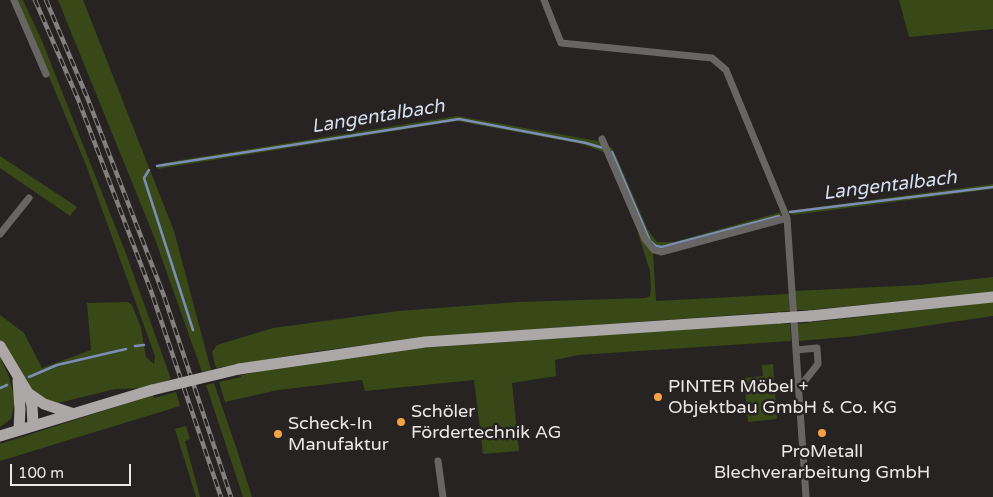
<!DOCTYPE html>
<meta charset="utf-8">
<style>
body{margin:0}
#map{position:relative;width:993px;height:497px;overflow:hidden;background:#272322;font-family:"Varela Round",sans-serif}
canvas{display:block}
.scale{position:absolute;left:10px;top:464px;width:121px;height:22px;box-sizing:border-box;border:2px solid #ebe8e7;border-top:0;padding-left:6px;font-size:15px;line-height:18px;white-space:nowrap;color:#ebe8e7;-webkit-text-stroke:4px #272322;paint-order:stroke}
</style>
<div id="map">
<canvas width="993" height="497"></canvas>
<div class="scale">100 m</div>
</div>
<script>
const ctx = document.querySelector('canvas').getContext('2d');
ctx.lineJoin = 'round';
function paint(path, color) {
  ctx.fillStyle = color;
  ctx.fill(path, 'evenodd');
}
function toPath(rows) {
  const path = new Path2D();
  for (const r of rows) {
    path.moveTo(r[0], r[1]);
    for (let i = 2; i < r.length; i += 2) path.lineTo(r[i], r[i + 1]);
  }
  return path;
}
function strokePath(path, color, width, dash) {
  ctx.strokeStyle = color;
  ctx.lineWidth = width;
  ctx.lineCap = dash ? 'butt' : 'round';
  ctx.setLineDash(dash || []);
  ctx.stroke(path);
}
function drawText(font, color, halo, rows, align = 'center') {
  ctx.font = font + ' "Varela Round",sans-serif';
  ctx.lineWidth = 5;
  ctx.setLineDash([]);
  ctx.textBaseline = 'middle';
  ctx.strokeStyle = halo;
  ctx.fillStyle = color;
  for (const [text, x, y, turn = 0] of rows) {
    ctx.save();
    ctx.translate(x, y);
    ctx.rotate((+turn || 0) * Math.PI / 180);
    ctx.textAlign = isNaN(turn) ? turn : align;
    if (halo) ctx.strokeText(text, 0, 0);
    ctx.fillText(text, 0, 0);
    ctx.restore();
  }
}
paint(toPath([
 [17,0,23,0,42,41,125,251,171,379,146,388,115,389,58,403,48,402,29,388,16,362,0,340,0,315,24,333,42,368,91,350,87,303,128,302,132,305,141,328,146,357,154,364,155,356,86,165],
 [58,0,83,0,174,231,211,370,202,372,155,239],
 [899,0,993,0,993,29,909,37],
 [457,116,598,141,601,143,606,153,582,144,457,121,157,169,159,164,181,160],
 [608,146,612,148,617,158,648,230,657,242,674,242,781,212,781,216,660,249,650,245],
 [0,156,77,207,70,216,0,168],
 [993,184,993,189,793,215,787,211],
 [637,230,644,243,653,254,656,301,789,294,790,311,440,336,325,350,216,368,212,352,217,345,273,328,398,311,518,302,645,298,650,296,651,289,650,271],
 [993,277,993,292,809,310,796,310,794,291,920,285],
 [993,302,993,316,856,336,799,341,796,324],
 [780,323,790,324,791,341,578,355,555,360,556,376,512,383,519,451,483,454,474,380,365,391,362,380,278,390,225,402,219,382,241,377,241,375,285,367,419,348],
 [0,357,9,377,15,400,11,419,0,427],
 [773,364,777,419,748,422,744,378,763,376,762,365],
 [214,383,237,450,252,497,243,497,206,385],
 [176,392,180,406,0,461,0,444,153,395,154,398],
 [186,426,190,439,185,441,200,497,196,497,175,429]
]), '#384917');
strokePath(toPath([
 [612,152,650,241,656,246,662,247,779,216],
 [157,166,459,119,586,143,603,148],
 [149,170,144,178,193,330],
 [790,212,993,187],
 [135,346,144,345],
 [29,377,57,365,126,349],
 [0,388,7,385]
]), '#7c8eb5', 2.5);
strokePath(toPath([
 [14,0,46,74],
 [544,0,561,43,712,58,726,70,787,218,806,497],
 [602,139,645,239,654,250,661,252,787,218],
 [0,234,29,198],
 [796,350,817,348,818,364,799,388],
 [438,461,443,497]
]), '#686665', 7);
strokePath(toPath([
 [810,316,993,297],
 [0,346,28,393,44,404,71,413],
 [239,369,425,342,779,318],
 [18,380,20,409,19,430],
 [28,393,32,405,33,425],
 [0,436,152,390]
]), '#aca8a7', 11);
const rail = toPath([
 [35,0,78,99,151,291,221,497],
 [46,0,87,97,164,296,231,497]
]);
strokePath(rail, '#83807f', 4.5);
strokePath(rail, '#272322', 2.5, [8]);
strokePath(toPath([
 [779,318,810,316],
 [152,390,239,369]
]), '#aca8a7', 11);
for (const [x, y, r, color] of [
 [658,397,5,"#f4a344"],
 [401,422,5,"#f4a344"],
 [822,433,5,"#f4a344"],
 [278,434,5,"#f4a344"]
]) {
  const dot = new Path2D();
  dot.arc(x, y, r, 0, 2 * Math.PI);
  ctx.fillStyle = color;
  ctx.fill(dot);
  strokePath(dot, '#272322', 2);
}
drawText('18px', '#ebe8e7', '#272322', [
 ["PINTER Möbel +",668,387],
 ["Objektbau GmbH & Co. KG",668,408],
 ["Schöler",411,412],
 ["Fördertechnik AG",411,433],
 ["Scheck-In",288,424],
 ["Manufaktur",288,445],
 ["ProMetall",822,452,"center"],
 ["Blechverarbeitung GmbH",822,473,"center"]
], 'left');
drawText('italic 19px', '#d5dfef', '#272322', [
 ["Langentalbach",378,117,-9],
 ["Langentalbach",890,186,-7]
]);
</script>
